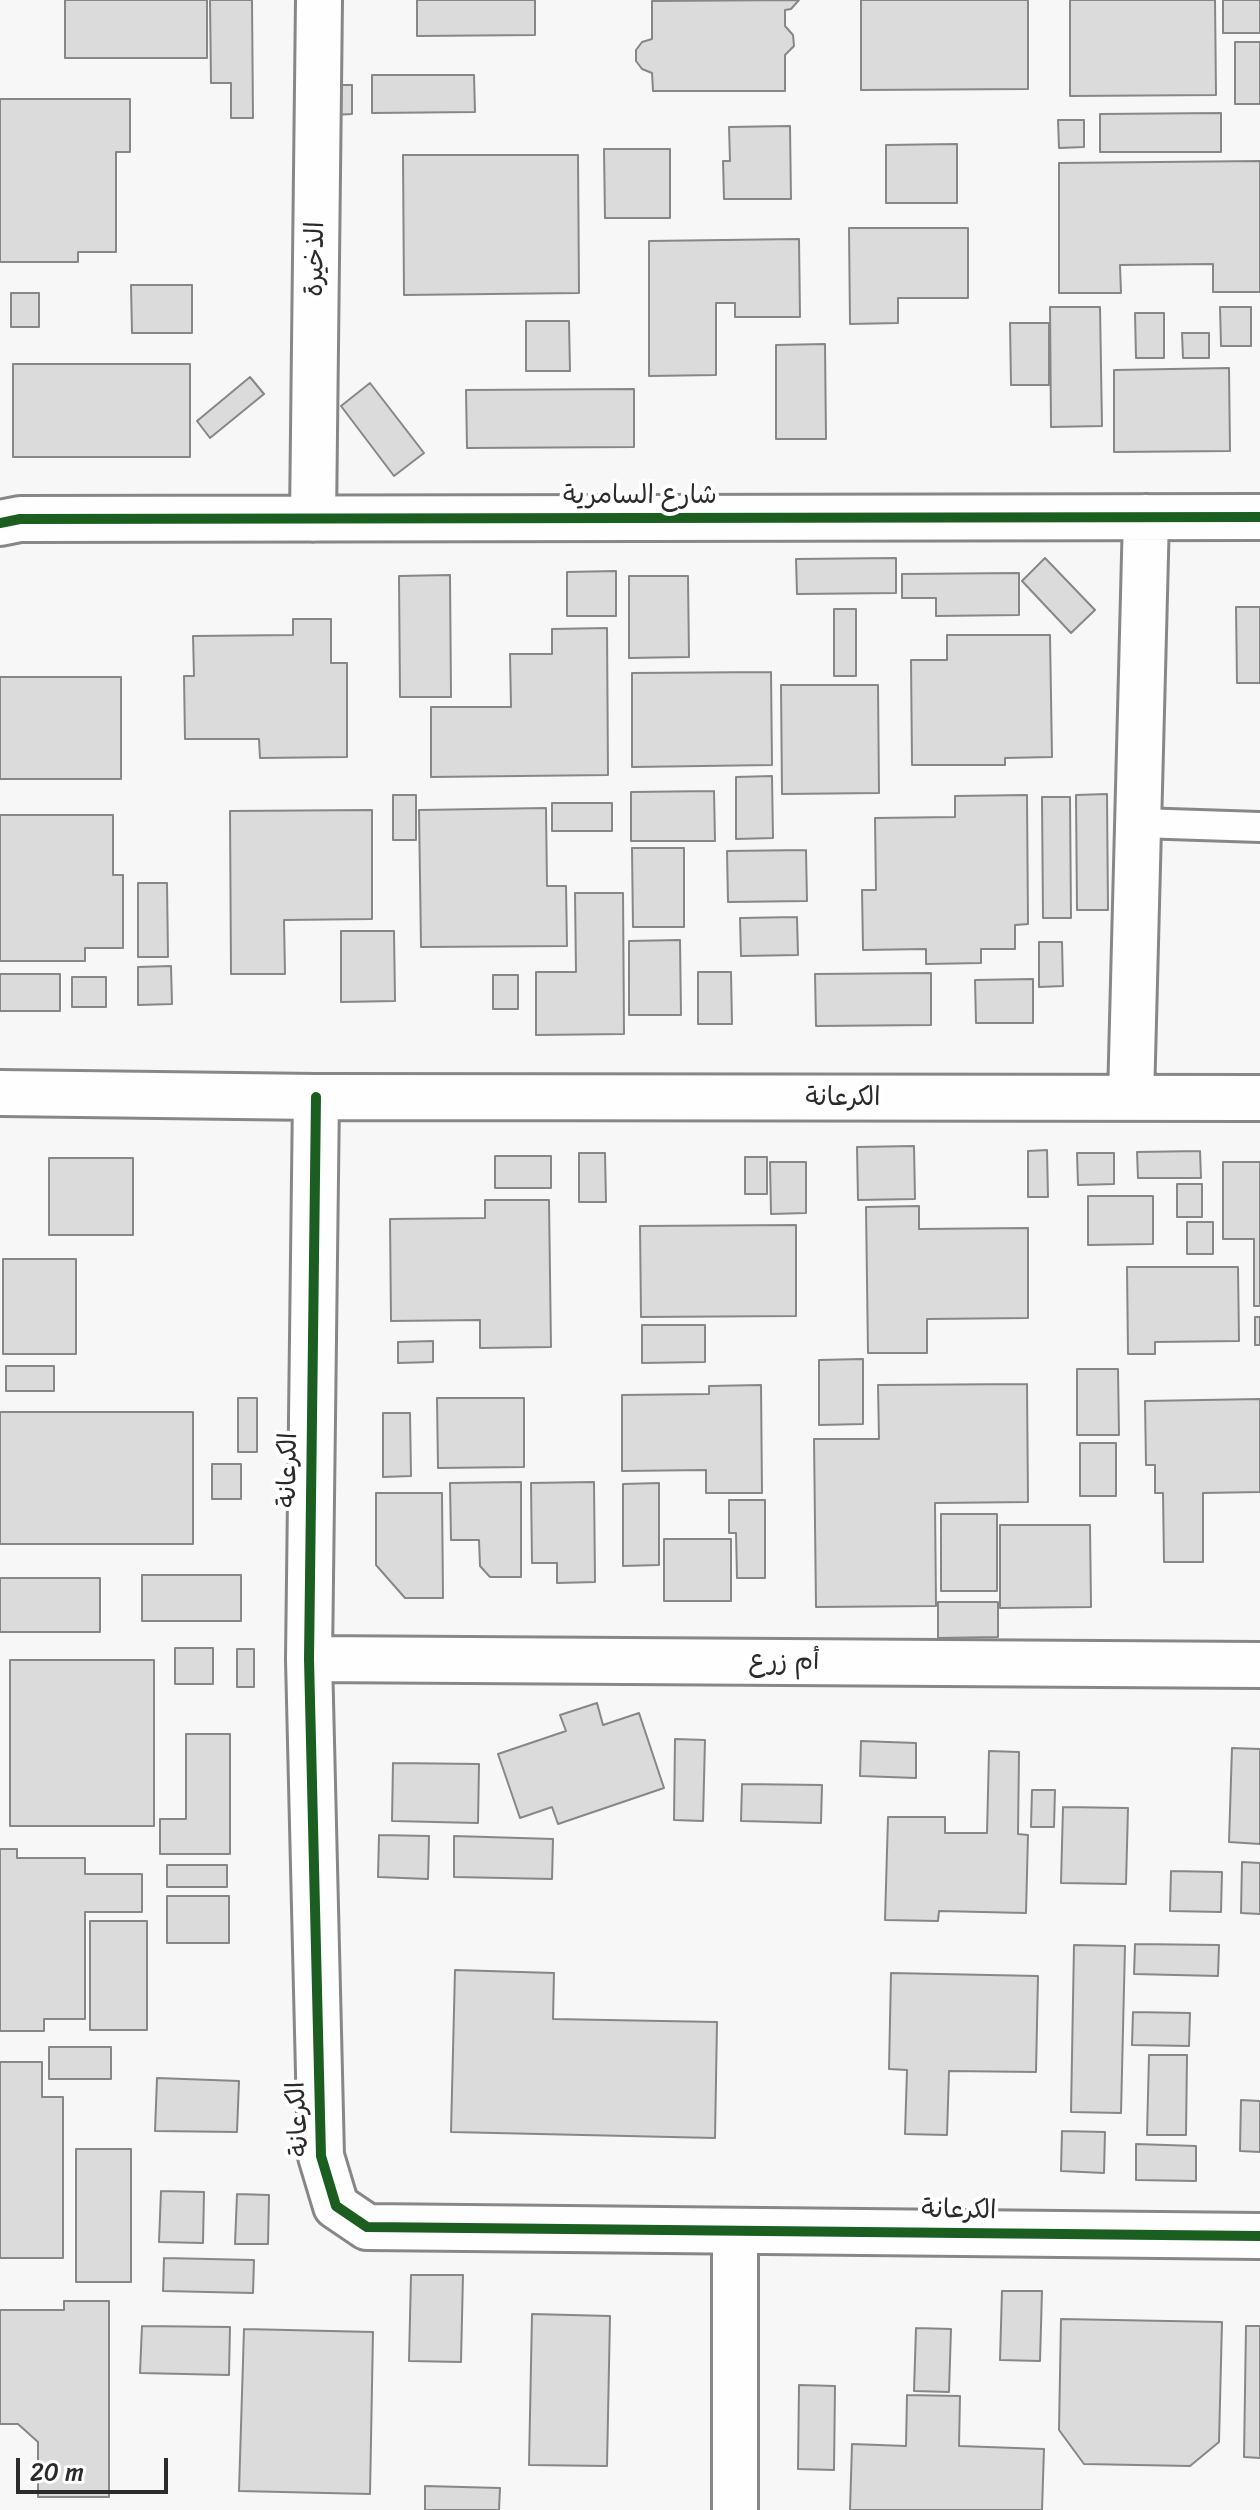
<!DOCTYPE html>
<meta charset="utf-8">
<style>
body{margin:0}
#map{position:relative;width:1260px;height:2510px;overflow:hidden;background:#f7f7f7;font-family:Sriracha,sans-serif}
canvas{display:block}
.scale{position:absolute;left:16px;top:2458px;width:152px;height:36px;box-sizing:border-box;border:4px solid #2b2b2b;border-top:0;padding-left:10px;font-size:24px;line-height:28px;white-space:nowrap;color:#2b2b2b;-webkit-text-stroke:6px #fff;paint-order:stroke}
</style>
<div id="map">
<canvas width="1260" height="2510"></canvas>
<div class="scale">20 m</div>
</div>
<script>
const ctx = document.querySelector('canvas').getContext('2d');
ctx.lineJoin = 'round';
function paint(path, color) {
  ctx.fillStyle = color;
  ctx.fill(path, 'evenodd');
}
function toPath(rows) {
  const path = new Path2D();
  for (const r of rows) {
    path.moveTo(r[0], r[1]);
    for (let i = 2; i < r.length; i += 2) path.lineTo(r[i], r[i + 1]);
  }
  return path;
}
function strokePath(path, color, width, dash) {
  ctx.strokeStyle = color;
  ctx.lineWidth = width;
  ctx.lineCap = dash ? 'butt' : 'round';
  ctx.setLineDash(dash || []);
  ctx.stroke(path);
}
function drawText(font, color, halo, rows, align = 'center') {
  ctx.font = font + ' Sriracha,"Playpen Sans Arabic",sans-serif';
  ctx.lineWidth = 8;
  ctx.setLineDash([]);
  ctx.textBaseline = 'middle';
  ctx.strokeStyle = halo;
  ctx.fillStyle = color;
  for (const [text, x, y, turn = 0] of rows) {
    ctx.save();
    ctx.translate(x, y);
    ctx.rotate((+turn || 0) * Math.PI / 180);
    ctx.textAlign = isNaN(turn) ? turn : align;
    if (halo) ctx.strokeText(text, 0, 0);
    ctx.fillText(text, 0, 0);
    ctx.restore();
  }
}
const building = toPath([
 [65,0,207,0,207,58,65,58,65,0],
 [210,0,252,0,253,118,231,118,231,83,211,83,210,0],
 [417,0,535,0,535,35,417,36,417,0],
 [799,0,791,9,785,10,785,26,793,35,794,46,785,55,785,91,653,91,652,73,642,69,636,61,636,50,642,42,652,39,652,1,799,0],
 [861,0,1028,0,1028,89,861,90,861,0],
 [1070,0,1215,0,1216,95,1070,96,1070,0],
 [1223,0,1260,0,1260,33,1223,33,1223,0],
 [1235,42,1260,42,1260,104,1235,104,1235,42],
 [372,75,474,75,475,112,372,113,372,75],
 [333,85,352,85,352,114,333,115,333,85],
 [0,99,130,99,130,152,116,152,116,252,78,252,78,262,0,262,0,99],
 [1221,113,1221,152,1100,152,1100,114,1221,113],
 [1058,120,1084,120,1084,147,1059,148,1058,120],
 [790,126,791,199,724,199,723,161,730,161,729,127,790,126],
 [957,144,957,203,886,203,886,145,957,144],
 [604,149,670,149,670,218,605,218,604,149],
 [403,155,578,155,579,293,404,295,403,155],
 [1260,161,1260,292,1213,292,1213,264,1120,265,1121,293,1059,293,1059,163,1260,161],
 [849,228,968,228,968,298,898,298,898,323,850,324,849,228],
 [799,239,800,317,735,317,735,303,716,303,716,375,649,376,649,241,799,239],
 [131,285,192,285,192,333,132,333,131,285],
 [11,293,39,293,39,327,11,327,11,293],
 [1050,307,1100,307,1102,426,1051,427,1050,307],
 [1220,307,1251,307,1251,346,1221,346,1220,307],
 [1135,313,1164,313,1164,358,1136,358,1135,313],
 [526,321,569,321,570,371,526,371,526,321],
 [1010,323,1049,323,1049,385,1011,385,1010,323],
 [1182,333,1209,333,1209,358,1183,358,1182,333],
 [825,344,826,439,776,439,776,345,825,344],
 [13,364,190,364,190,457,13,457,13,364],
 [1229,368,1230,451,1114,452,1114,370,1229,368],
 [250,377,264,394,210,438,197,421,250,377],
 [370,383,424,453,394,476,341,406,370,383],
 [634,389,634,447,467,448,466,390,634,389],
 [896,558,896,593,797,594,796,559,896,558],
 [1045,558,1095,610,1071,633,1022,581,1045,558],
 [616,571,616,616,567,616,567,572,616,571],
 [1019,573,1019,615,936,616,936,598,902,598,902,574,1019,573],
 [450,575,451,697,400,697,399,576,450,575],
 [629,576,688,576,689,657,629,658,629,576],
 [1236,607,1260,607,1260,683,1237,683,1236,607],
 [834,609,856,609,856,676,834,676,834,609],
 [293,619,331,619,331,663,347,663,347,757,260,758,259,739,185,739,184,676,194,676,193,636,293,635,293,619],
 [607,628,608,775,431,777,431,707,511,707,510,654,552,654,552,629,607,628],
 [947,635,1050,635,1052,757,1005,758,1005,765,912,765,911,660,947,660,947,635],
 [771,672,772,765,632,767,632,673,771,672],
 [0,677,121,677,121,779,0,779,0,677],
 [781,685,878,685,879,793,782,794,781,685],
 [772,776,773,838,736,839,736,777,772,776],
 [714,791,715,841,631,841,631,792,714,791],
 [1107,794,1108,910,1077,910,1076,795,1107,794],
 [393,795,416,795,416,840,393,840,393,795],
 [1027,795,1028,924,1015,925,1015,949,981,949,981,963,926,964,926,949,863,950,862,890,876,890,875,818,955,817,955,796,1027,795],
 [1042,797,1070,797,1071,918,1043,918,1042,797],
 [552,803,612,803,612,831,552,831,552,803],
 [546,808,547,886,566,886,567,946,421,947,419,810,546,808],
 [372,810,372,919,284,920,285,974,231,974,230,811,372,810],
 [0,815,113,815,113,875,123,875,123,948,85,948,85,961,0,961,0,815],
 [632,848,684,848,684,927,633,927,632,848],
 [806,850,807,901,728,902,727,851,806,850],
 [138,883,167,883,168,957,138,957,138,883],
 [575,893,623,893,624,1034,536,1035,536,972,576,972,575,893],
 [797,917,798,955,741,956,740,918,797,917],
 [341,931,394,931,395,1001,341,1002,341,931],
 [680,940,681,1015,629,1015,629,941,680,940],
 [1039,942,1062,942,1063,986,1039,987,1039,942],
 [171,966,172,1004,138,1005,138,967,171,966],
 [698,972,731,972,732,1024,698,1024,698,972],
 [931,973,931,1025,816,1026,815,974,931,973],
 [0,974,60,974,60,1011,0,1011,0,974],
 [493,975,518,975,518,1009,493,1009,493,975],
 [72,977,106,977,106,1007,72,1007,72,977],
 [1033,979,1033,1023,976,1023,975,980,1033,979],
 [914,1146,915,1199,858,1200,857,1147,914,1146],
 [1047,1150,1048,1197,1028,1197,1028,1151,1047,1150],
 [1200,1151,1201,1178,1138,1178,1137,1152,1200,1151],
 [579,1153,605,1153,606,1202,579,1202,579,1153],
 [1077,1153,1114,1153,1114,1184,1078,1185,1077,1153],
 [495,1156,551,1156,551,1188,495,1188,495,1156],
 [745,1157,767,1157,767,1194,745,1194,745,1157],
 [49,1158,133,1158,133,1235,49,1235,49,1158],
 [770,1162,806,1162,806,1213,771,1214,770,1162],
 [1223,1162,1260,1162,1260,1306,1254,1306,1254,1239,1223,1239,1223,1162],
 [1177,1184,1202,1184,1202,1217,1177,1217,1177,1184],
 [1088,1196,1153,1196,1153,1244,1088,1245,1088,1196],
 [485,1200,549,1200,551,1347,480,1348,480,1320,391,1321,390,1219,485,1218,485,1200],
 [919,1206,919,1229,1028,1228,1028,1318,927,1319,927,1353,868,1353,866,1207,919,1206],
 [1187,1222,1213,1222,1213,1254,1187,1254,1187,1222],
 [796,1225,796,1316,641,1317,640,1226,796,1225],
 [3,1259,76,1259,76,1354,3,1354,3,1259],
 [1127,1267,1238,1267,1239,1341,1155,1342,1155,1354,1128,1354,1127,1267],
 [1255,1317,1260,1317,1260,1345,1255,1345,1255,1317],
 [642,1325,705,1325,705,1362,642,1363,642,1325],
 [433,1341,433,1362,398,1363,398,1342,433,1341],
 [863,1359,863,1424,819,1425,819,1360,863,1359],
 [6,1366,54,1366,54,1391,6,1391,6,1366],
 [1077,1369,1118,1369,1119,1435,1077,1435,1077,1369],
 [1027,1384,1028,1502,935,1503,936,1606,816,1607,814,1439,879,1439,878,1385,1027,1384],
 [761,1385,762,1493,706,1493,706,1470,622,1471,622,1395,709,1394,709,1386,761,1385],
 [238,1398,257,1398,257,1452,238,1452,238,1398],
 [437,1398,524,1398,524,1467,438,1468,437,1398],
 [1260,1399,1260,1492,1203,1493,1203,1562,1164,1562,1163,1493,1155,1493,1155,1465,1146,1465,1145,1401,1260,1399],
 [0,1412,193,1412,193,1544,0,1544,0,1412],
 [383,1413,410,1413,411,1476,383,1477,383,1413],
 [1080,1443,1116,1443,1116,1496,1080,1496,1080,1443],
 [212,1464,241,1464,241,1499,212,1499,212,1464],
 [521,1482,521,1577,490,1577,480,1566,479,1540,451,1540,450,1483,521,1482],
 [594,1482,595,1582,557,1583,557,1563,532,1563,531,1483,594,1482],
 [659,1483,659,1565,623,1566,623,1484,659,1483],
 [376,1493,442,1493,443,1598,405,1598,376,1565,376,1493],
 [729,1500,765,1500,765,1578,737,1578,736,1533,729,1533,729,1500],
 [941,1514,997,1514,997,1591,941,1591,941,1514],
 [1000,1525,1090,1525,1091,1607,1000,1608,1000,1525],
 [664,1539,731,1539,731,1601,664,1601,664,1539],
 [142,1575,241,1575,241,1621,142,1621,142,1575],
 [0,1578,100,1578,100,1632,0,1632,0,1578],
 [938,1602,998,1602,998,1637,938,1638,938,1602],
 [175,1648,213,1648,213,1684,175,1684,175,1648],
 [237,1649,254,1649,254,1687,237,1687,237,1649],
 [10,1660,154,1660,154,1826,10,1826,10,1660],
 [597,1703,603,1725,639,1713,664,1788,558,1824,552,1807,520,1818,498,1754,566,1731,560,1715,597,1703],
 [186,1734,230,1734,230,1854,160,1854,160,1819,186,1819,186,1734],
 [675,1739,705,1740,703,1821,674,1820,675,1739],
 [861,1741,916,1743,916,1778,860,1776,861,1741],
 [1232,1748,1260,1749,1260,1844,1229,1842,1232,1748],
 [989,1751,1019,1752,1018,1834,1028,1835,1026,1913,939,1911,938,1921,885,1920,888,1817,945,1817,945,1833,987,1833,989,1751],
 [393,1763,479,1764,478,1823,392,1821,393,1763],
 [742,1784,822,1785,821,1823,741,1821,742,1784],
 [1032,1790,1055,1790,1054,1827,1031,1827,1032,1790],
 [1063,1807,1128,1808,1126,1884,1061,1883,1063,1807],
 [379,1835,429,1836,428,1879,378,1877,379,1835],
 [454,1836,553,1839,552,1879,454,1877,454,1836],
 [0,1849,17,1849,17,1858,85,1858,85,1874,142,1874,142,1912,85,1912,85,2019,44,2019,44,2031,0,2031,0,1849],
 [1242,1862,1260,1863,1260,1914,1241,1913,1242,1862],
 [167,1865,227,1865,227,1887,167,1887,167,1865],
 [1171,1871,1222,1872,1221,1912,1170,1911,1171,1871],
 [167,1896,229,1896,229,1943,167,1943,167,1896],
 [90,1921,147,1921,147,2030,90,2030,90,1921],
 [1135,1944,1219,1945,1218,1976,1134,1974,1135,1944],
 [1074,1945,1125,1946,1121,2113,1071,2112,1074,1945],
 [455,1970,554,1973,553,2019,717,2022,715,2138,451,2132,455,1970],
 [891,1973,1038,1976,1036,2072,949,2071,947,2135,905,2134,907,2070,889,2069,891,1973],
 [1133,2012,1190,2013,1189,2046,1132,2045,1133,2012],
 [49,2047,111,2047,111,2079,49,2079,49,2047],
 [1149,2055,1187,2055,1186,2135,1147,2135,1149,2055],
 [0,2062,42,2062,42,2097,63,2097,63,2258,0,2258,0,2062],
 [157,2078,239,2081,237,2132,155,2131,157,2078],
 [1241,2100,1260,2101,1260,2152,1240,2151,1241,2100],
 [1062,2131,1105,2132,1104,2173,1061,2171,1062,2131],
 [1136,2144,1196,2146,1196,2181,1136,2180,1136,2144],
 [76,2149,131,2149,131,2282,76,2282,76,2149],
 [161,2191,204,2192,203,2243,159,2242,161,2191],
 [237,2194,269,2195,268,2244,235,2244,237,2194],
 [164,2258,254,2260,253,2293,163,2291,164,2258],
 [411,2275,463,2275,461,2362,409,2361,411,2275],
 [1002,2291,1042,2291,1040,2361,1000,2360,1002,2291],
 [64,2301,109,2301,109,2497,38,2497,38,2442,18,2424,0,2424,0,2310,64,2310,64,2301],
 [532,2314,610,2316,607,2466,529,2465,532,2314],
 [1061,2319,1222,2322,1219,2442,1190,2466,1084,2464,1059,2430,1061,2319],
 [142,2326,230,2327,229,2375,140,2373,142,2326],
 [1246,2326,1260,2326,1260,2458,1244,2457,1246,2326],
 [916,2328,951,2329,949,2392,914,2391,916,2328],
 [244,2329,373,2332,370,2494,239,2491,244,2329],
 [799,2385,835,2386,834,2470,798,2469,799,2385],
 [907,2395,960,2396,959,2446,1044,2449,1042,2510,850,2510,852,2444,906,2446,907,2395],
 [425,2486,500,2488,499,2510,425,2510,425,2486]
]);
paint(building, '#dbdbdb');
strokePath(building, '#878787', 2);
const service = toPath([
 [1139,823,1260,827]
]);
const minor = toPath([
 [313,519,319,0],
 [0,523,20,519,1260,517],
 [0,1093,316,1097,1260,1098],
 [316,1097,309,1659,321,2156,336,2206,367,2227,1260,2236],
 [1131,1098,1146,517],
 [309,1659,1260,1665],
 [735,2231,735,2510]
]);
strokePath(service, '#878787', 34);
strokePath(minor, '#878787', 50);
strokePath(service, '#fefefe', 28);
strokePath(minor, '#fefefe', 44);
strokePath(toPath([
 [0,523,20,519,1260,517],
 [316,1097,309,1659,321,2156,336,2206,367,2227,1260,2236]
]), '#1b5e20', 10);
drawText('26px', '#2b2b2b', '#fff', [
 ["الذخيرة",316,259,-89],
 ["شارع السامرية",640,496],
 ["الكرعانة",843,1098],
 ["الكرعانة",289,1470,-89],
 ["أم زرع",784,1662],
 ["الكرعانة",299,2119,-93],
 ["الكرعانة",959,2211,1]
]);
</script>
